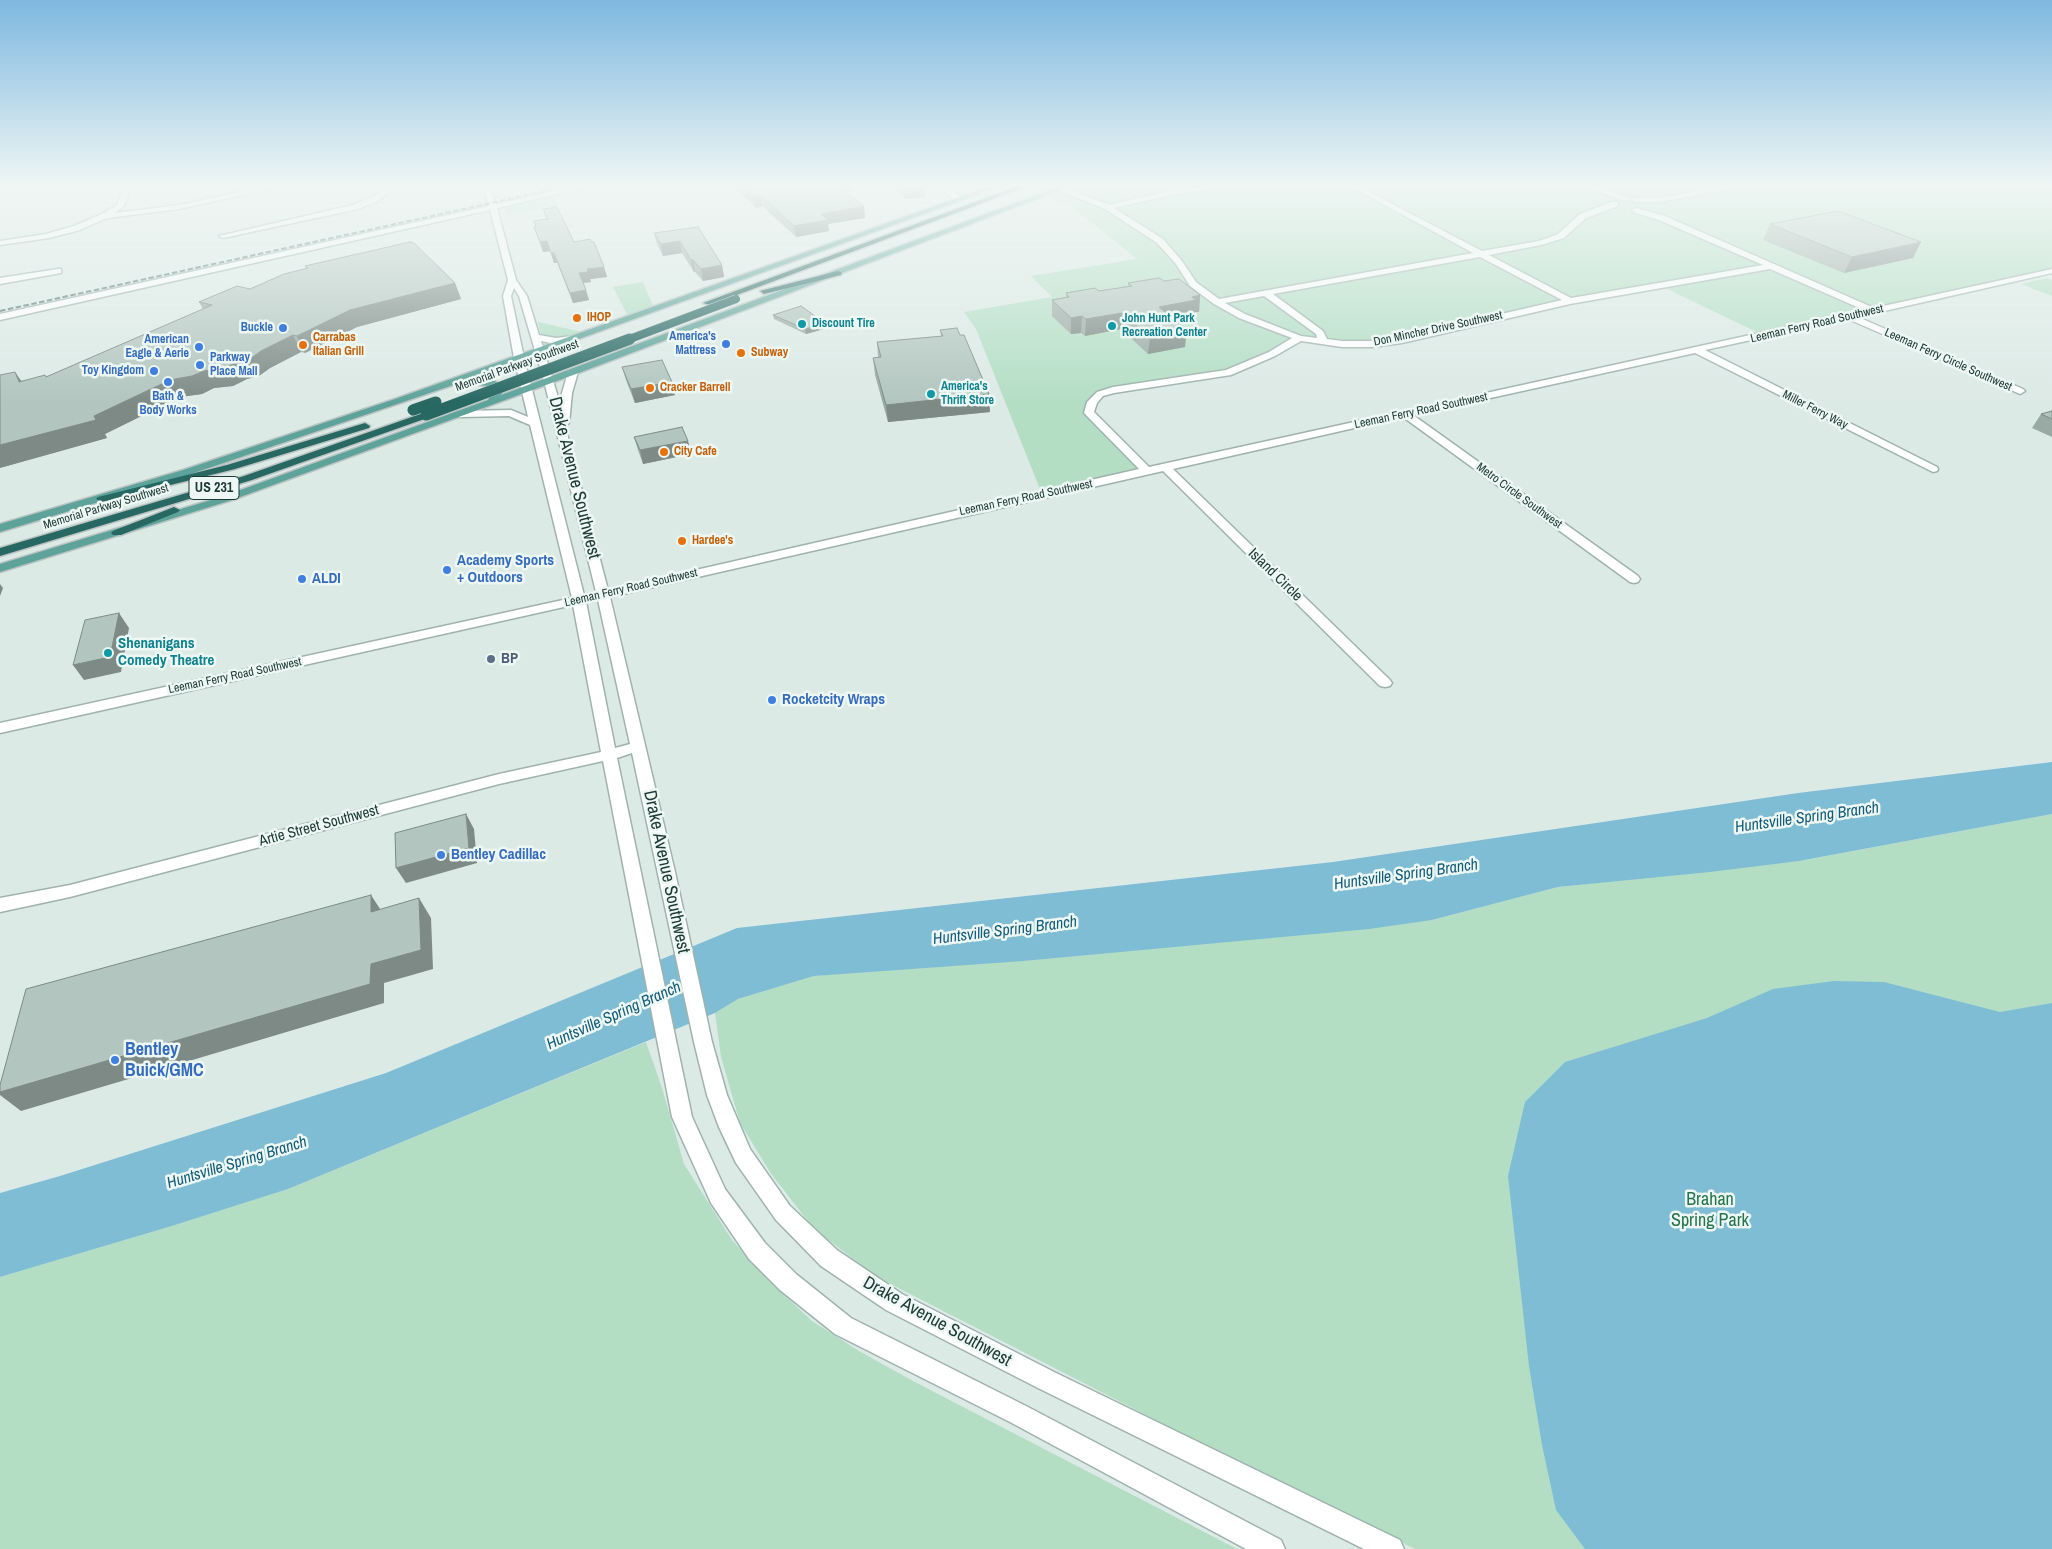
<!DOCTYPE html>
<style>
body{margin:0}
canvas{display:block;background:#dceae6}
</style>
<canvas width="2052" height="1549"></canvas>
<script>
const ctx = document.querySelector('canvas').getContext('2d');
ctx.lineJoin = 'round';
function paint(path, color) {
  ctx.fillStyle = color;
  ctx.fill(path, 'evenodd');
}
function toPath(rows) {
  const path = new Path2D();
  for (const r of rows) {
    path.moveTo(r[0], r[1]);
    for (let i = 2; i < r.length; i += 2) path.lineTo(r[i], r[i + 1]);
  }
  return path;
}
function strokePath(path, color, width, dash) {
  ctx.strokeStyle = color;
  ctx.lineWidth = width;
  ctx.lineCap = dash ? 'butt' : 'round';
  ctx.setLineDash(dash || []);
  ctx.stroke(path);
}
function drawText(font, color, halo, rows, align = 'center') {
  ctx.font = font + ' "Archivo Narrow",sans-serif';
  ctx.lineWidth = 5;
  ctx.setLineDash([]);
  ctx.textBaseline = 'middle';
  ctx.strokeStyle = halo;
  ctx.fillStyle = color;
  for (const [text, x, y, turn = 0] of rows) {
    ctx.save();
    ctx.translate(x, y);
    ctx.rotate((+turn || 0) * Math.PI / 180);
    ctx.textAlign = isNaN(turn) ? turn : align;
    if (halo) ctx.strokeText(text, 0, 0);
    ctx.fillText(text, 0, 0);
    ctx.restore();
  }
}
paint(toPath([
 [1067,186,2052,186,2052,271,1765,336,1661,286,1570,301,1372,344,1299,338,1228,373,1100,394,1089,413,1147,471,1042,494,976,329,964,312,1052,297,1031,276,1137,259,1066,202,1058,203,1046,194],
 [554,196,559,207,527,212,506,213,505,207],
 [2047,278,2052,280,2052,296,2021,284],
 [643,282,653,306,628,316,613,287],
 [538,322,582,332,569,337,552,339,541,336],
 [2052,814,2052,1549,1415,1549,1267,1477,877,1277,814,1229,772,1175,740,1123,721,1057,715,1013,738,999,814,976,1432,920,1558,887,1805,860],
 [646,1042,662,1088,684,1164,732,1240,769,1281,812,1321,859,1351,913,1381,1237,1549,0,1549,0,1277,172,1226,288,1189]
]), '#b3dec4');
paint(toPath([
 [2052,762,2052,814,1799,861,1710,872,1558,887,1432,920,1369,929,1023,961,814,976,738,999,715,1013,288,1189,172,1226,0,1277,0,1193,60,1176,386,1073,737,928,1333,862,1798,793],
 [1834,981,1884,982,2000,1012,2052,1003,2052,1549,1585,1549,1556,1510,1542,1445,1529,1366,1508,1176,1525,1102,1565,1062,1707,1018,1773,989]
]), '#7fbdd5');
const minor = toPath([
 [0,186,6,186,0,191,0,186],
 [124,186,131,186,124,206,115,213,179,205,269,186,283,186,179,209,107,218,80,230,49,238,0,245,0,241,46,234,74,226,102,214,117,205,124,186],
 [383,186,390,186,387,194,378,201,358,209,223,238,219,236,353,205,372,197,381,191,383,186],
 [483,186,489,186,496,204,579,186,592,186,497,208,516,280,527,296,539,335,556,338,574,336,579,339,574,342,556,344,541,341,561,407,562,393,568,372,573,369,578,372,572,393,569,423,565,426,608,590,1139,469,1084,413,1087,402,1097,392,1113,387,1226,370,1269,352,1292,338,1239,318,1214,304,1190,286,1176,264,1157,243,1105,209,1058,190,1057,188,1061,186,1109,205,1180,189,1222,186,1219,188,1180,193,1114,208,1163,239,1182,261,1196,282,1219,299,1473,253,1350,186,1358,186,1482,251,1539,241,1558,234,1580,214,1612,202,1618,202,1618,206,1586,218,1564,238,1541,245,1489,255,1571,298,1763,265,1659,220,1633,212,1632,210,1636,208,1665,216,1874,308,2052,269,2052,273,1858,317,2023,389,2025,391,2020,394,1848,319,1705,350,1937,467,1938,469,1937,471,1933,472,1695,353,1413,415,1638,576,1640,579,1638,582,1634,583,1630,582,1403,417,1173,469,1390,680,1392,683,1390,686,1385,687,1380,686,1163,471,610,597,675,872,712,1042,727,1095,750,1149,790,1206,837,1250,902,1294,1054,1372,1400,1540,1404,1549,1364,1549,1038,1388,886,1310,821,1266,776,1220,736,1163,719,1127,707,1095,694,1042,632,753,617,758,692,1117,725,1189,765,1243,796,1274,851,1318,1026,1406,1281,1540,1285,1549,1246,1549,1010,1422,835,1334,780,1290,749,1259,711,1203,672,1117,603,761,499,784,70,897,0,912,0,898,70,885,499,774,601,752,573,605,0,733,0,723,572,598,530,425,509,416,460,417,455,414,460,411,511,410,528,417,514,358,503,296,508,280,490,210,0,320,0,314,489,206,483,186],
 [1480,257,1562,300,1402,337,1372,341,1342,341,1327,339,1323,331,1273,294,1480,257],
 [1770,269,1864,310,1149,467,1094,412,1097,403,1103,396,1114,393,1231,375,1275,356,1301,341,1342,347,1372,347,1402,343,1570,304,1770,269],
 [514,288,519,296,544,381,596,592,584,595,524,358,511,296,514,288],
 [1264,296,1316,334,1317,338,1301,336,1245,314,1225,303,1264,296],
 [598,600,630,744,615,748,586,602,598,600],
 [938,186,946,186,963,199,956,201,938,186],
 [1583,186,1594,186,1632,199,1625,201,1583,186],
 [1728,186,1744,186,1660,202,1635,202,1631,200,1635,198,1660,198,1728,186],
 [58,269,61,269,61,273,0,284,0,278,58,269]
]);
const major = toPath([
 [991,186,1001,186,471,378,495,381,501,386,503,392,501,395,1061,186,1071,186,576,374,232,500,0,572,0,564,224,496,488,400,493,392,489,386,466,384,462,382,191,474,0,532,0,524,183,470,395,399,991,186]
]);
const highway = toPath([
 [1018,186,1028,186,710,305,703,303,1018,186],
 [838,271,842,273,841,275,764,294,760,291,838,271],
 [426,412,430,413,430,417,252,480,0,556,0,548,244,476,426,412],
 [365,423,370,426,369,428,235,469,102,502,96,499,98,497,227,465,365,423],
 [174,507,180,510,178,512,121,535,113,535,111,533,113,531,174,507]
]);
strokePath(minor, '#9fb2ae', 3);
strokePath(major, '#bbc4c3', 3);
strokePath(highway, '#bbc4c3', 3);
paint(minor, '#fff');
paint(major, '#5da39a');
paint(highway, '#276863');
strokePath(toPath([
 [0,311,568,186]
]), '#577672', 2, [5.5, 2.5]);
const highwayBridgeFar1 = toPath([
 [627,340,736,299]
]);
const highwayBridge = toPath([
 [413,410,436,402],
 [426,415,630,339]
]);
strokePath(highwayBridgeFar1, '#bbc4c3', 9, []);
strokePath(highwayBridge, '#bbc4c3', 12, []);
strokePath(highwayBridgeFar1, '#276863', 8);
strokePath(highwayBridge, '#276863', 11);
paint(toPath([
 [737,186,850,186,851,193,848,194,865,218,828,224,829,231,796,237,762,206,756,208,738,191],
 [892,186,924,186,925,197,905,199],
 [543,209,574,242,604,267,607,277,590,279,591,282,583,283,589,300,573,303,557,263,554,263,550,251,543,252,534,227,536,227,546,219],
 [1770,224,1913,258,1844,273,1763,240],
 [698,227,722,265,724,277,703,281,695,272,694,272,682,253,663,256,657,244,654,233],
 [305,266,455,283,461,299,357,327,305,353,301,352,270,368,259,376,247,379,233,386,214,388,202,394,180,397,105,434,107,438,3,467,15,372,21,381,46,377,203,309,199,302,250,289,307,269],
 [1164,281,1200,295,1199,312,1195,312,1194,316,1175,320,1185,347,1148,354,1121,329,1085,336,1081,333,1071,334,1052,316,1052,300,1066,297,1066,293,1099,291,1128,286,1128,283],
 [773,315,827,328,806,334,774,319],
 [940,330,990,412,888,422,875,375,873,358,878,357,877,342,941,336],
 [622,367,675,395,635,403,626,380],
 [2052,411,2052,437,2032,428,2041,414],
 [634,437,688,441,691,454,643,464,638,450]
]), '#99a9a4');
paint(toPath([
 [836,186,850,186,851,193,838,196],
 [914,186,924,186,925,197,905,199,904,187],
 [760,195,762,206,756,208,754,197],
 [864,206,865,218,828,224,829,231,796,237,794,226,821,214],
 [547,241,550,251,543,252,540,242],
 [680,241,682,253,663,256,661,244],
 [1921,242,1913,258,1844,273,1852,257],
 [551,253,554,253,557,263,554,263],
 [691,260,693,260,695,272,694,272],
 [722,265,724,277,703,281,701,269],
 [604,267,607,277,590,279,591,282,581,283,579,273,587,269],
 [455,283,461,299,357,327,305,353,297,336,350,310],
 [586,290,589,300,573,303,570,293],
 [1200,295,1199,312,1195,312,1194,316,1157,323,1159,307,1192,297],
 [1122,313,1121,329,1085,336,1086,319],
 [1082,316,1081,333,1071,334,1071,318],
 [826,324,827,328,806,334,805,329],
 [1187,330,1185,347,1148,354,1150,337],
 [293,335,301,352,270,368,259,376,247,379,233,386,214,388,202,394,180,397,105,434,107,438,0,468,0,445,94,416,170,380,204,371,261,351],
 [15,372,27,389,19,382],
 [672,382,675,395,635,403,631,389],
 [989,394,990,412,888,422,886,405],
 [688,441,691,454,643,464,640,450],
 [0,584,3,588,0,596],
 [119,613,129,628,121,672,84,680,73,665],
 [466,814,474,829,477,863,406,883,396,868],
 [371,895,384,915,371,912],
 [419,898,431,918,433,969,384,983,384,1003,21,1111,0,1095,0,1092,371,964]
]), '#7d8a86');
const building = toPath([
 [742,186,838,186,864,206,821,214,828,220,794,226,760,195,754,197,742,186],
 [557,207,574,242,590,239,591,242,594,242,604,267,587,269,588,272,579,273,586,290,570,293,554,253,551,253,547,241,540,242,534,227,536,227,534,221,548,219,543,209,557,207],
 [1838,211,1921,242,1852,257,1770,224,1838,211],
 [698,227,722,265,701,269,693,260,691,260,680,241,661,244,654,233,698,227],
 [410,242,414,243,455,283,350,310,297,336,293,335,261,351,250,359,238,362,224,368,204,371,192,376,170,380,94,416,96,420,0,445,0,375,15,372,19,382,45,375,46,377,212,305,199,302,237,286,250,289,284,274,308,268,305,266,410,242],
 [1159,278,1164,281,1179,279,1200,295,1192,297,1196,300,1159,307,1187,330,1150,337,1122,313,1086,319,1082,316,1071,318,1052,300,1069,297,1066,293,1095,288,1099,291,1132,286,1128,283,1159,278],
 [801,306,826,324,805,329,773,315,801,306],
 [957,328,960,335,964,335,989,394,886,405,873,358,881,357,877,342,943,336,940,330,957,328],
 [662,360,672,382,631,389,622,367,662,360],
 [2052,411,2052,419,2041,414,2052,411],
 [682,427,688,441,640,450,634,437,682,427],
 [119,613,110,657,73,665,85,620,119,613],
 [466,814,469,848,396,868,395,833,466,814],
 [371,895,371,912,419,898,421,950,371,964,370,984,0,1092,0,1085,26,989,371,895]
]);
paint(building, '#b2c5bf');
strokePath(building, '#7d8a86', 1);
const sky = ctx.createLinearGradient(0, 0, 0, 403);
sky.addColorStop(0, '#7eb8e0');
sky.addColorStop(0.46, '#eff6f4');
sky.addColorStop(1, '#eff6f400');
ctx.fillStyle = sky;
ctx.fillRect(0, 0, 2052, 403);
for (const [x, y, r, color] of [
 [577,318,5,"#e8710a"],
 [802,324,5,"#0f9aa8"],
 [1112,326,5,"#0f9aa8"],
 [283,328,5,"#3f7fe0"],
 [726,344,5,"#3f7fe0"],
 [303,345,5,"#e8710a"],
 [199,347,5,"#3f7fe0"],
 [741,353,5,"#e8710a"],
 [200,365,5,"#3f7fe0"],
 [154,371,5,"#3f7fe0"],
 [168,382,5,"#3f7fe0"],
 [650,388,5,"#e8710a"],
 [931,394,5,"#0f9aa8"],
 [664,452,5,"#e8710a"],
 [682,541,5,"#e8710a"],
 [447,570,5,"#3f7fe0"],
 [302,579,5,"#3f7fe0"],
 [108,653,5,"#0f9aa8"],
 [491,659,5,"#5c6f8a"],
 [772,700,5,"#3f7fe0"],
 [441,855,5,"#3f7fe0"],
 [115,1060,5,"#3f7fe0"]
]) {
  const dot = new Path2D();
  dot.arc(x, y, r, 0, 2 * Math.PI);
  ctx.fillStyle = color;
  ctx.fill(dot);
  strokePath(dot, '#edf7f3', 2);
}
drawText('bold 12px', '#c56008', '#edf7f3', [
 ["IHOP",587,318],
 ["Carrabas",313,338],
 ["Italian Grill",313,352],
 ["Subway",751,353],
 ["Cracker Barrell",660,388],
 ["City Cafe",674,452],
 ["Hardee's",692,541]
], 'left');
drawText('bold 12px', '#0d838f', '#edf7f3', [
 ["John Hunt Park",1122,319],
 ["Recreation Center",1122,333],
 ["Discount Tire",812,324],
 ["America's",941,387],
 ["Thrift Store",941,401]
], 'left');
drawText('12px', '#1d3a36', '#edf7f3', [
 ["Leeman Ferry Road Southwest",1817,324,-13],
 ["Don Mincher Drive Southwest",1438,329,-12],
 ["Leeman Ferry Circle Southwest",1948,360,24],
 ["Memorial Parkway Southwest",517,366,-20],
 ["Miller Ferry Way",1815,410,27],
 ["Leeman Ferry Road Southwest",1421,411,-12],
 ["Metro Circle Southwest",1519,496,36],
 ["Leeman Ferry Road Southwest",1026,498,-12],
 ["Memorial Parkway Southwest",106,507,-17],
 ["Leeman Ferry Road Southwest",631,588,-13],
 ["Leeman Ferry Road Southwest",235,676,-12]
]);
drawText('bold 12px', '#366cbe', '#edf7f3', [
 ["Buckle",273,328],
 ["America's",716,337],
 ["Mattress",716,351],
 ["American",189,340],
 ["Eagle & Aerie",189,354],
 ["Parkway",210,358,"left"],
 ["Place Mall",210,372,"left"],
 ["Toy Kingdom",144,371],
 ["Bath &",168,397,"center"],
 ["Body Works",168,411,"center"]
], 'right');
for (const [x, y, w] of [
 [214,488,50]
]) {
  const box = new Path2D();
  box.roundRect(x - w / 2, y - 11.5, w, 23, 4);
  ctx.fillStyle = '#edf7f3';
  ctx.fill(box);
  strokePath(box, '#1d3a36', 1);
}
drawText('bold 14px', '#1d3a36', null, [
 ["US 231",214,488]
]);
drawText('bold 15px', '#366cbe', '#edf7f3', [
 ["Academy Sports",457,561],
 ["+ Outdoors",457,578],
 ["ALDI",312,579],
 ["Rocketcity Wraps",782,700],
 ["Bentley Cadillac",451,855]
], 'left');
drawText('15px', '#1d3a36', '#edf7f3', [
 ["Island Circle",1275,575,44],
 ["Artie Street Southwest",319,826,-15]
]);
drawText('bold 15px', '#0d838f', '#edf7f3', [
 ["Shenanigans",118,644],
 ["Comedy Theatre",118,661]
], 'left');
drawText('bold 15px', '#4e5e75', '#edf7f3', [
 ["BP",501,659]
], 'left');
drawText('italic 16px', '#145c7a', '#edf7f3', [
 ["Huntsville Spring Branch",1807,818,-8],
 ["Huntsville Spring Branch",1406,875,-8],
 ["Huntsville Spring Branch",1005,931,-7],
 ["Huntsville Spring Branch",614,1016,-24],
 ["Huntsville Spring Branch",237,1163,-17]
]);
drawText('18px', '#1d3a36', '#edf7f3', [
 ["Drake Avenue Southwest",574,478,76],
 ["Drake Avenue Southwest",666,872,78],
 ["Drake Avenue Southwest",937,1322,29]
]);
drawText('bold 18px', '#366cbe', '#edf7f3', [
 ["Bentley",125,1050],
 ["Buick/GMC",125,1071]
], 'left');
drawText('18px', '#25744d', '#edf7f3', [
 ["Brahan",1710,1200],
 ["Spring Park",1710,1221]
]);
</script>
